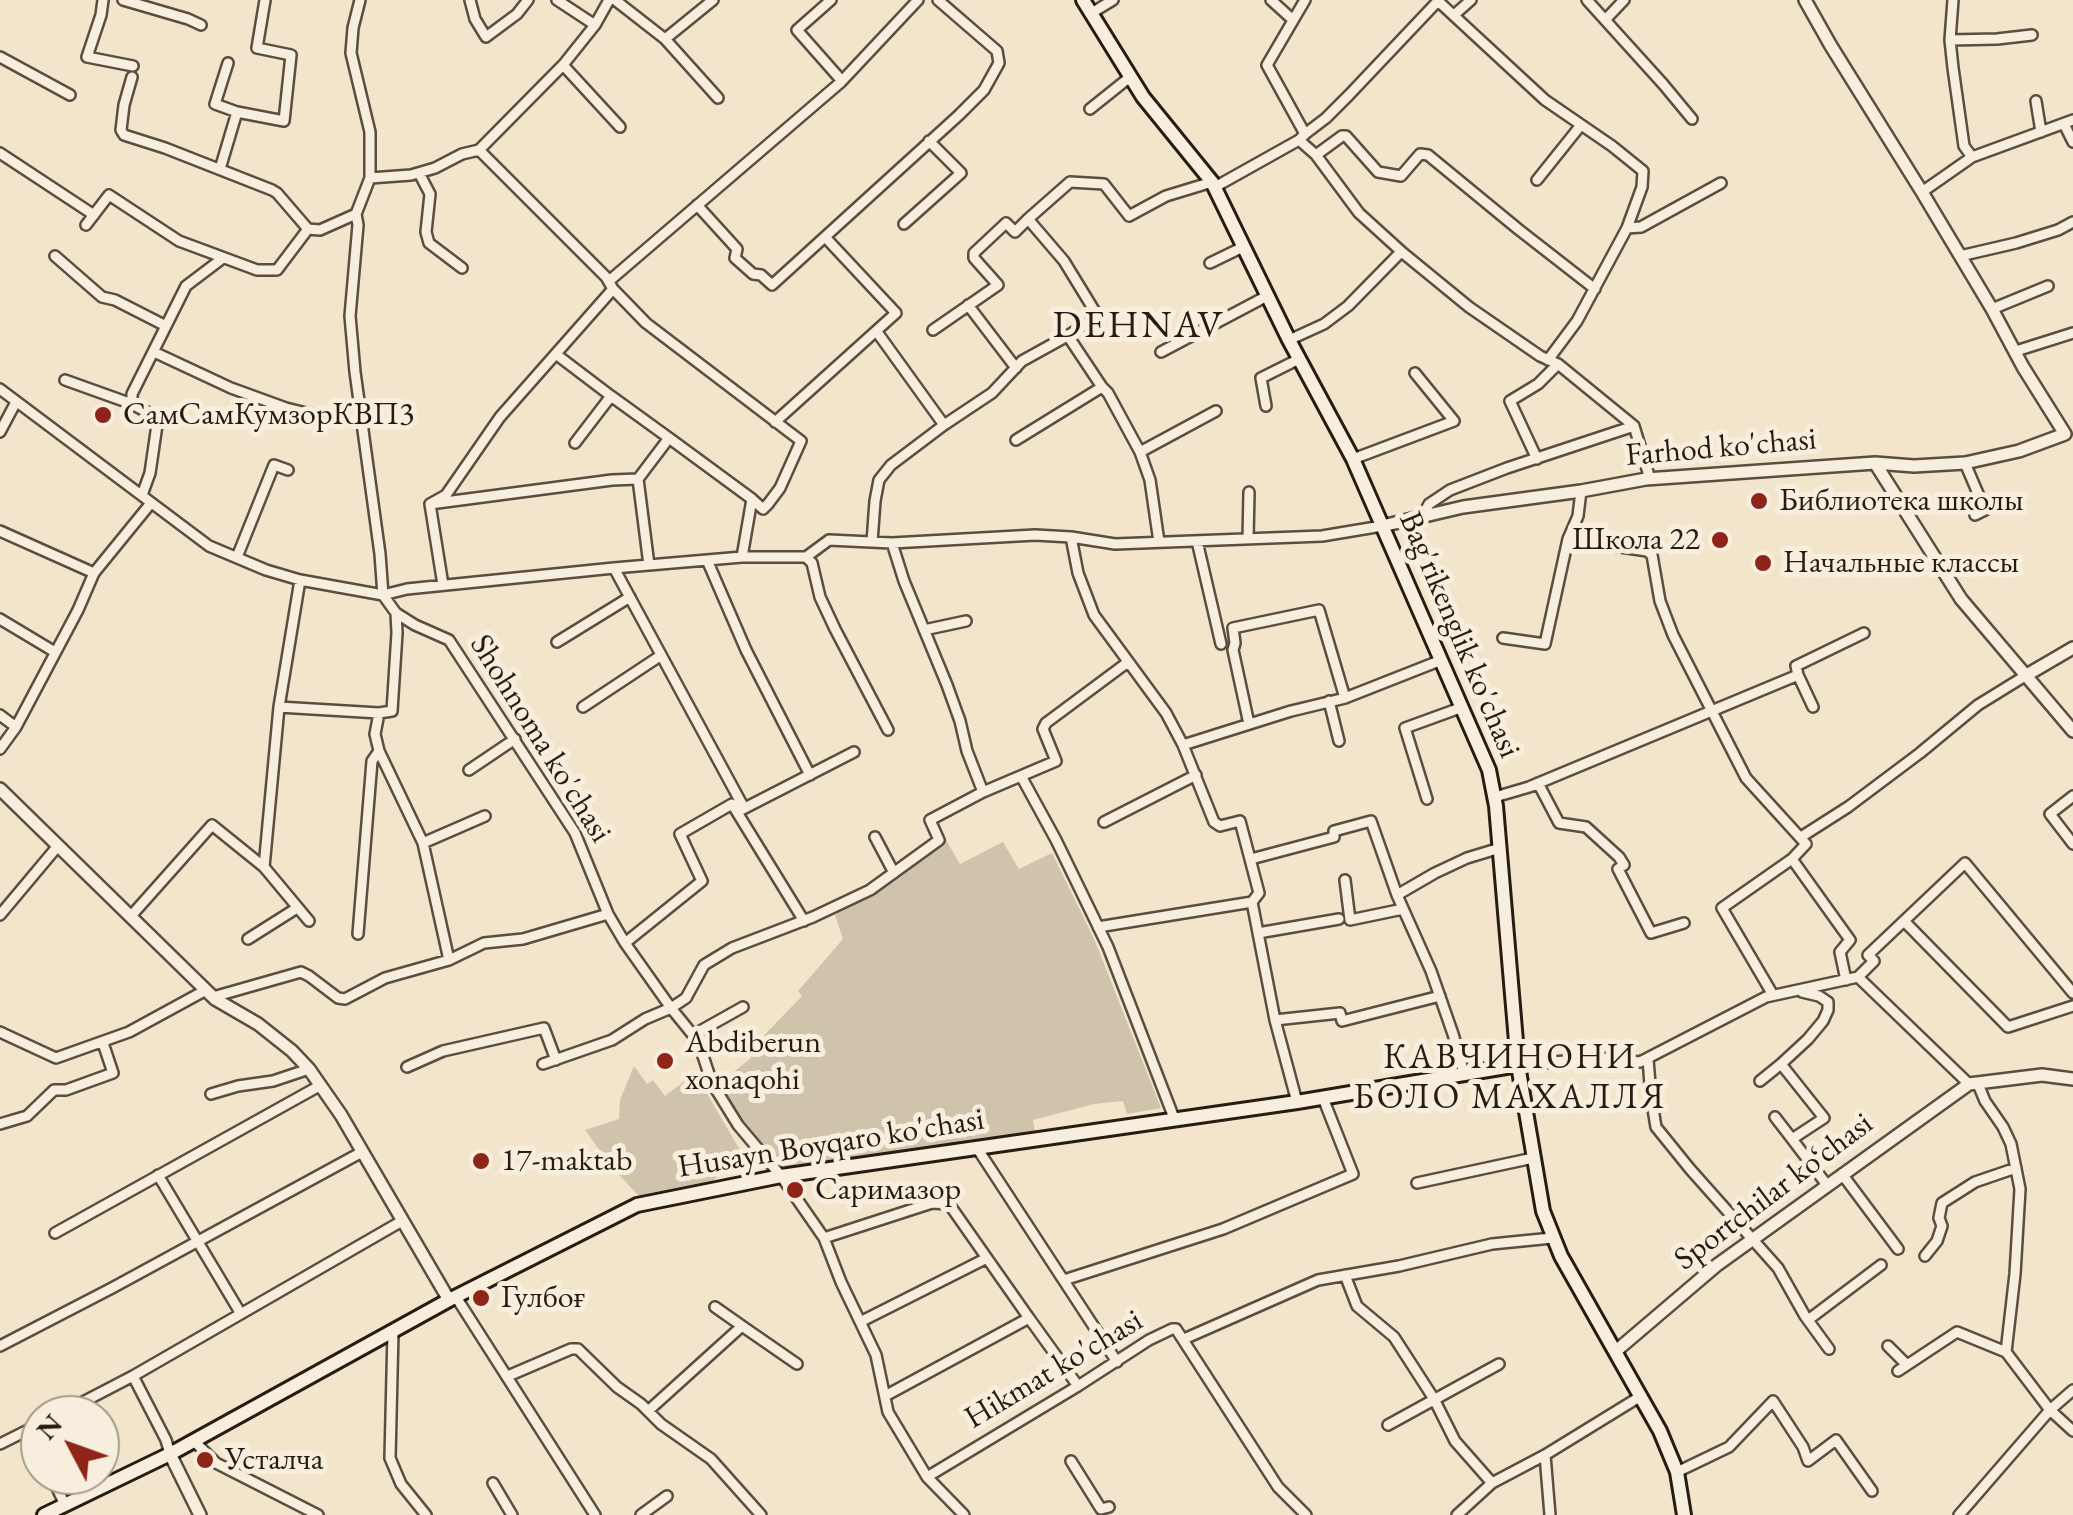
<!DOCTYPE html>
<meta charset="utf-8">
<style>
body{margin:0}
#map{position:relative;width:2073px;height:1515px;overflow:hidden;background:#f3e5cb;font-family:"EB Garamond",serif}
canvas{display:block}
.north{position:absolute;left:20px;top:1395px;width:100px;height:100px;box-sizing:border-box;background:#f7eedd;border:2px solid #a49a8c;border-radius:50%;rotate:311deg;font-size:28px;font-weight:700;line-height:40px;text-align:center;color:#271b12}
.north::after{content:'';display:block;margin:auto;width:35px;height:45px;background:#8f2418;clip-path:polygon(50% 0,100% 100%,50% 72%,0 100%)}
</style>
<div id="map">
<canvas width="2073" height="1515"></canvas>
<div class="north">N</div>
</div>
<script>
const ctx = document.querySelector('canvas').getContext('2d');
ctx.lineJoin = 'round';
function paint(path, color) {
  ctx.fillStyle = color;
  ctx.fill(path, 'evenodd');
}
function toPath(rows) {
  const path = new Path2D();
  for (const r of rows) {
    path.moveTo(r[0], r[1]);
    for (let i = 2; i < r.length; i += 2) path.lineTo(r[i], r[i + 1]);
  }
  return path;
}
function strokePath(path, color, width, dash) {
  ctx.strokeStyle = color;
  ctx.lineWidth = width;
  ctx.lineCap = dash ? 'butt' : 'round';
  ctx.setLineDash(dash || []);
  ctx.stroke(path);
}
function drawText(font, color, halo, rows, align = 'center') {
  ctx.font = font + ' "EB Garamond",serif';
  ctx.lineWidth = 10;
  ctx.setLineDash([]);
  ctx.textBaseline = 'middle';
  ctx.strokeStyle = halo;
  ctx.fillStyle = color;
  for (const [text, x, y, turn = 0] of rows) {
    ctx.save();
    ctx.translate(x, y);
    ctx.rotate((+turn || 0) * Math.PI / 180);
    ctx.textAlign = isNaN(turn) ? turn : align;
    if (halo) ctx.strokeText(text, 0, 0);
    ctx.fillText(text, 0, 0);
    ctx.restore();
  }
}
paint(toPath([
 [946,840,960,864,1003,842,1019,869,1052,853,1095,941,1161,1108,1127,1114,1123,1101,1094,1104,1033,1120,1035,1131,787,1167,776,1164,742,1125,719,1084,751,1058,748,1052,802,996,798,991,843,939,835,915],
 [634,1066,647,1084,653,1080,665,1096,695,1073,747,1162,719,1174,710,1184,639,1196,619,1175,614,1164,600,1151,585,1130,619,1119,620,1100]
]), '#d0c3ac');
const minor = toPath([
 [103,0,101,15,87,57,133,66],
 [123,0,188,19,201,25],
 [360,0,353,28,351,53,370,132,370,178,356,214,358,225,350,316,355,372,380,554,383,595,396,613,415,625,449,640,575,833,608,914,625,943,671,1008,693,1035,701,1050,712,1083,738,1125,781,1176,824,1238,841,1282,876,1355,888,1412,927,1477,964,1515],
 [470,0,475,19,486,37,517,14,528,0],
 [557,0,595,25],
 [609,0,595,25,563,65,620,127],
 [615,0,665,39,713,0],
 [831,0,797,30,842,81],
 [1271,0,1293,20],
 [1587,0,1663,84,1692,119],
 [1953,0,1950,40,1953,68,1964,146,1972,157],
 [1090,14,1113,0],
 [1454,15,1471,0],
 [1606,19,1624,0],
 [665,39,718,98],
 [1950,40,1997,39,2032,35],
 [0,57,70,95],
 [132,77,124,105,121,130,124,135,165,148,272,190,277,193,308,229,320,230,356,214],
 [2036,101,2041,132],
 [1090,109,1130,77],
 [237,112,284,121,291,55,257,48,265,0],
 [2064,124,2073,142],
 [1305,134,1326,118,1349,95,1438,1,1545,100,1612,146,1643,171,1642,187,1627,228,1577,321,1548,360],
 [1301,138,1305,134,1267,65,1305,0],
 [0,153,94,215],
 [1316,155,1342,136,1346,136,1378,172,1401,176,1420,154,1428,155,1518,229,1595,289],
 [220,169,237,112,215,104,228,63],
 [419,173,430,194,426,232,429,243,462,268],
 [370,178,411,175,435,168,462,154,479,150,563,65],
 [1537,180,1581,125],
 [1215,187,1299,140,1316,155,1359,213,1403,253],
 [1922,192,1972,157,2073,120],
 [697,205,737,249,735,258,753,274,761,275,772,285,959,115,984,90,999,63,997,51,938,0],
 [1028,219,1070,182,1104,184,1129,216,1166,196,1212,182],
 [904,224,961,173,929,141],
 [86,225,109,195,179,241,257,270,277,270,308,229],
 [1627,228,1641,227,1721,183],
 [55,256,102,297,115,300,166,326,132,394,132,404],
 [1960,256,2016,243,2058,230,2073,222],
 [1210,263,1243,247],
 [609,281,841,82,918,0],
 [613,289,646,323,801,441,780,488,768,504,763,509,752,499,742,557],
 [968,305,1016,368],
 [1992,309,2048,286],
 [166,326,186,286,223,258],
 [877,332,944,425,992,393,1022,361,1069,335,1094,319,1097,315,1064,261,1028,219,1015,232,1006,223,974,253,974,258,998,285,933,330],
 [1289,340,1324,324,1348,306,1399,254,1403,253,1469,307,1540,356,1558,364,1634,426,1650,479],
 [2016,351,2073,333],
 [154,352,231,388,286,408,327,418],
 [1161,352,1267,296],
 [557,355,611,396],
 [65,380,132,404,158,418,150,473,142,495],
 [1102,387,1108,393,1140,452,1150,480,1159,542],
 [0,389,209,546,266,570,300,580,383,595,407,589,614,568,742,557,806,557,829,540,892,543,1035,535,1071,537,1115,544,1322,536,1382,526],
 [1266,406,1261,378,1299,359],
 [775,422,896,313,825,237],
 [0,432,16,402],
 [1016,440,1102,387,1068,336],
 [575,443,611,396,669,438],
 [1140,452,1216,411],
 [1353,459,1454,421,1415,373],
 [1537,459,1510,401,1538,384,1558,364],
 [1965,463,1985,510,1975,515],
 [638,479,649,565],
 [430,504,446,495,500,417,613,289,606,277,479,150],
 [1422,517,1429,504,1450,490,1507,468,1634,426],
 [0,531,94,573],
 [1071,537,1078,573,1094,615,1166,713,1183,745,1214,822,1220,826,1240,821,1259,893,1252,902,1275,1020,1297,1102],
 [1248,539,1249,492],
 [1568,539,1647,551,1652,555,1660,601,1673,635,1746,778,1806,844,1792,859,1722,908,1773,995],
 [1197,541,1221,644],
 [872,542,875,501,879,480,891,465,944,425],
 [892,543,904,581,947,685,960,721,967,751,983,792],
 [237,557,274,465,288,470],
 [806,557,812,563,820,597,835,629,888,730],
 [707,560,746,650,810,775],
 [614,568,744,808],
 [300,580,279,707,379,713],
 [443,585,430,504,612,480,638,479,669,438,752,499],
 [396,613,397,633,392,711,379,713,375,734,379,751,423,843,449,960],
 [0,619,55,652],
 [924,630,966,621],
 [1503,638,1545,644,1568,539,1578,516,1581,491],
 [557,642,630,597],
 [1798,675,1813,707],
 [1329,701,1339,741],
 [583,707,660,656],
 [0,715,16,727],
 [1249,724,1233,650,1235,643,1233,628,1319,610,1345,698],
 [1183,745,1291,711,1345,698,1439,661],
 [0,749,16,727,78,610,94,573,151,503],
 [469,770,515,739],
 [1021,776,1056,840,1108,947,1174,1118],
 [1538,783,1559,823,1586,827,1619,857,1624,865,1618,869,1651,933,1684,923],
 [2073,796,2050,814,2073,844],
 [1495,797,1529,787,1798,675,1796,666,1864,633],
 [1427,799,1405,728,1460,708],
 [739,811,854,752],
 [1104,822,1196,775],
 [875,837,894,873],
 [1801,837,1848,807,1920,753,1978,705,2025,676],
 [423,843,485,816],
 [1251,859,1334,837,1334,831,1371,821,1397,895,1431,971,1453,1034,1464,1073],
 [1792,859,1850,940,1840,952,1846,980],
 [264,867,309,921],
 [1345,880,1350,920,1403,909],
 [1397,895,1435,873,1467,858,1500,848],
 [0,915,57,847],
 [131,916,212,825,264,867,279,707],
 [1904,921,2008,1027,2073,1006],
 [1098,927,1252,902],
 [1258,933,1339,919],
 [358,934,372,761,379,751],
 [248,939,297,908],
 [625,943,702,881,680,834,732,804,804,921],
 [1858,977,1969,1084],
 [1802,992,1819,996,1828,1002,1828,1010,1823,1021,1808,1039,1781,1064,1824,1118,1792,1139,1827,1185],
 [213,997,301,972,309,976,338,998,345,999,385,978,449,960,484,943,523,939,608,914],
 [1275,1020,1340,1013,1342,1021,1440,996],
 [0,1032,56,1058,129,1032,206,990],
 [693,1035,743,1007],
 [1648,1059,1651,1097,1656,1127,1690,1169,1778,1268,1805,1316,1829,1349],
 [543,1064,612,1040,645,1019,671,1008,686,998,704,965,732,948,813,917,870,890,939,840,930,820,983,792,1056,761,1043,729,1046,723,1128,662],
 [1518,1065,1600,1058,1640,1062,1766,997,1858,977,1874,961,1868,955,1965,863,2073,993],
 [407,1067,443,1051,544,1028,556,1060],
 [1760,1081,1781,1064],
 [1978,1084,1985,1101,2003,1127,2011,1144,2020,1189,2015,1274,2006,1352,2050,1410,2073,1431],
 [211,1094,238,1086,273,1081,309,1069],
 [1775,1117,1792,1139],
 [0,1124,27,1116,54,1090,66,1090,113,1073,103,1043],
 [977,1148,1117,1362],
 [1842,1174,1898,1249],
 [158,1175,241,1314],
 [1417,1183,1533,1158],
 [55,1233,321,1085],
 [824,1238,932,1203,949,1204,1029,1318],
 [1925,1256,1937,1241,1942,1226,1939,1218,1942,1203,1975,1182,2016,1168],
 [1345,1275,1357,1306,1394,1337,1434,1399,1455,1441,1492,1483],
 [1064,1280,1223,1229,1353,1174,1323,1098],
 [456,1297,595,1515],
 [715,1307,742,1326],
 [1808,1320,1881,1265],
 [862,1321,985,1259],
 [393,1332,390,1458,401,1484,426,1515],
 [1184,1339,1318,1280,1399,1266,1492,1244,1552,1238],
 [0,1346,112,1288,362,1152],
 [1888,1346,1907,1365],
 [1898,1371,1957,1332,2006,1352],
 [133,1376,166,1440,170,1454],
 [508,1376,571,1349,578,1349,617,1387,641,1404,661,1424,711,1459,761,1515],
 [885,1396,1029,1318,1078,1386],
 [648,1411,742,1326,797,1364],
 [58,1415,133,1376,402,1221],
 [1388,1425,1499,1364],
 [194,1441,216,1463,318,1515],
 [0,1444,30,1429,40,1450],
 [1545,1455,1550,1515],
 [1071,1461,1101,1509,1109,1507],
 [1677,1472,1729,1447,1773,1401,1803,1447,1808,1461,1836,1440,1872,1491],
 [51,1475,65,1505],
 [927,1477,1078,1386,1149,1340,1172,1329,1176,1329,1278,1487,1306,1515],
 [493,1483,512,1515],
 [641,1515,667,1496],
 [1457,1515,1492,1483,1545,1455,1641,1396],
 [1959,1515,2050,1410,2073,1390]
]);
const tertiary = toPath([
 [1875,463,1961,599,2073,731],
 [1382,526,1463,507,1581,491,1646,479,1875,463,1914,466,1965,463,2019,451,2065,434,2023,367,1992,309,1922,192,1831,46,1805,0],
 [2025,676,2073,648],
 [0,789,215,999,258,1024,292,1051,309,1069,341,1115,449,1300],
 [1616,1351,1717,1265,1969,1084,2042,1075,2073,1079],
 [170,1454,200,1515]
]);
const secondary = toPath([
 [1083,0,1143,97,1212,182,1289,340,1353,459,1489,770,1496,806,1518,1065,1543,1211,1561,1256,1660,1431,1677,1472,1684,1515],
 [44,1515,170,1454,449,1300,637,1205,781,1176,1297,1102,1518,1065]
]);
strokePath(minor, '#5a4e40', 14);
strokePath(tertiary, '#5a4e40', 16);
strokePath(secondary, '#271b12', 18);
strokePath(minor, '#f7eedd', 9);
strokePath(tertiary, '#f7eedd', 11);
strokePath(secondary, '#f7eedd', 12);
for (const [x, y, r, color] of [
 [103,415,10,"#8f2418"],
 [1759,501,10,"#8f2418"],
 [1720,540,10,"#8f2418"],
 [1763,563,10,"#8f2418"],
 [665,1061,10,"#8f2418"],
 [481,1161,10,"#8f2418"],
 [795,1190,10,"#8f2418"],
 [481,1298,10,"#8f2418"],
 [205,1460,10,"#8f2418"]
]) {
  const dot = new Path2D();
  dot.arc(x, y, r, 0, 2 * Math.PI);
  ctx.fillStyle = color;
  ctx.fill(dot);
  strokePath(dot, '#f7eedd', 4);
}
drawText('32px', '#271b12', '#f7eedd', [
 ["СамСамКумзорКВП3",123,415],
 ["Библиотека школы",1779,501],
 ["Школа 22",1700,540,"right"],
 ["Начальные классы",1783,563],
 ["Abdiberun",685,1043],
 ["xonaqohi",685,1080],
 ["17-maktab",501,1161],
 ["Саримазор",815,1190],
 ["Гулбоғ",501,1298],
 ["Усталча",225,1460]
], 'left');
drawText('32px', '#271b12', '#f7eedd', [
 ["Farhod ko'chasi",1721,448,-5],
 ["Bag'rikenglik ko'chasi",1459,635,67],
 ["Shohnoma ko'chasi",540,739,58],
 ["Husayn Boyqaro ko'chasi",831,1144,-9],
 ["Sportchilar ko‘chasi",1774,1192,-37],
 ["Hikmat ko'chasi",1054,1370,-31]
]);
ctx.letterSpacing = '2.5px';
drawText('35px', '#271b12', '#f7eedd', [
 ["КАВЧИНОНИ",1510,1058],
 ["БОЛО МАХАЛЛЯ",1510,1098]
]);
ctx.letterSpacing = '0px';
ctx.letterSpacing = '2.5px';
drawText('38px', '#271b12', '#f7eedd', [
 ["DEHNAV",1139,327]
]);
ctx.letterSpacing = '0px';
</script>
